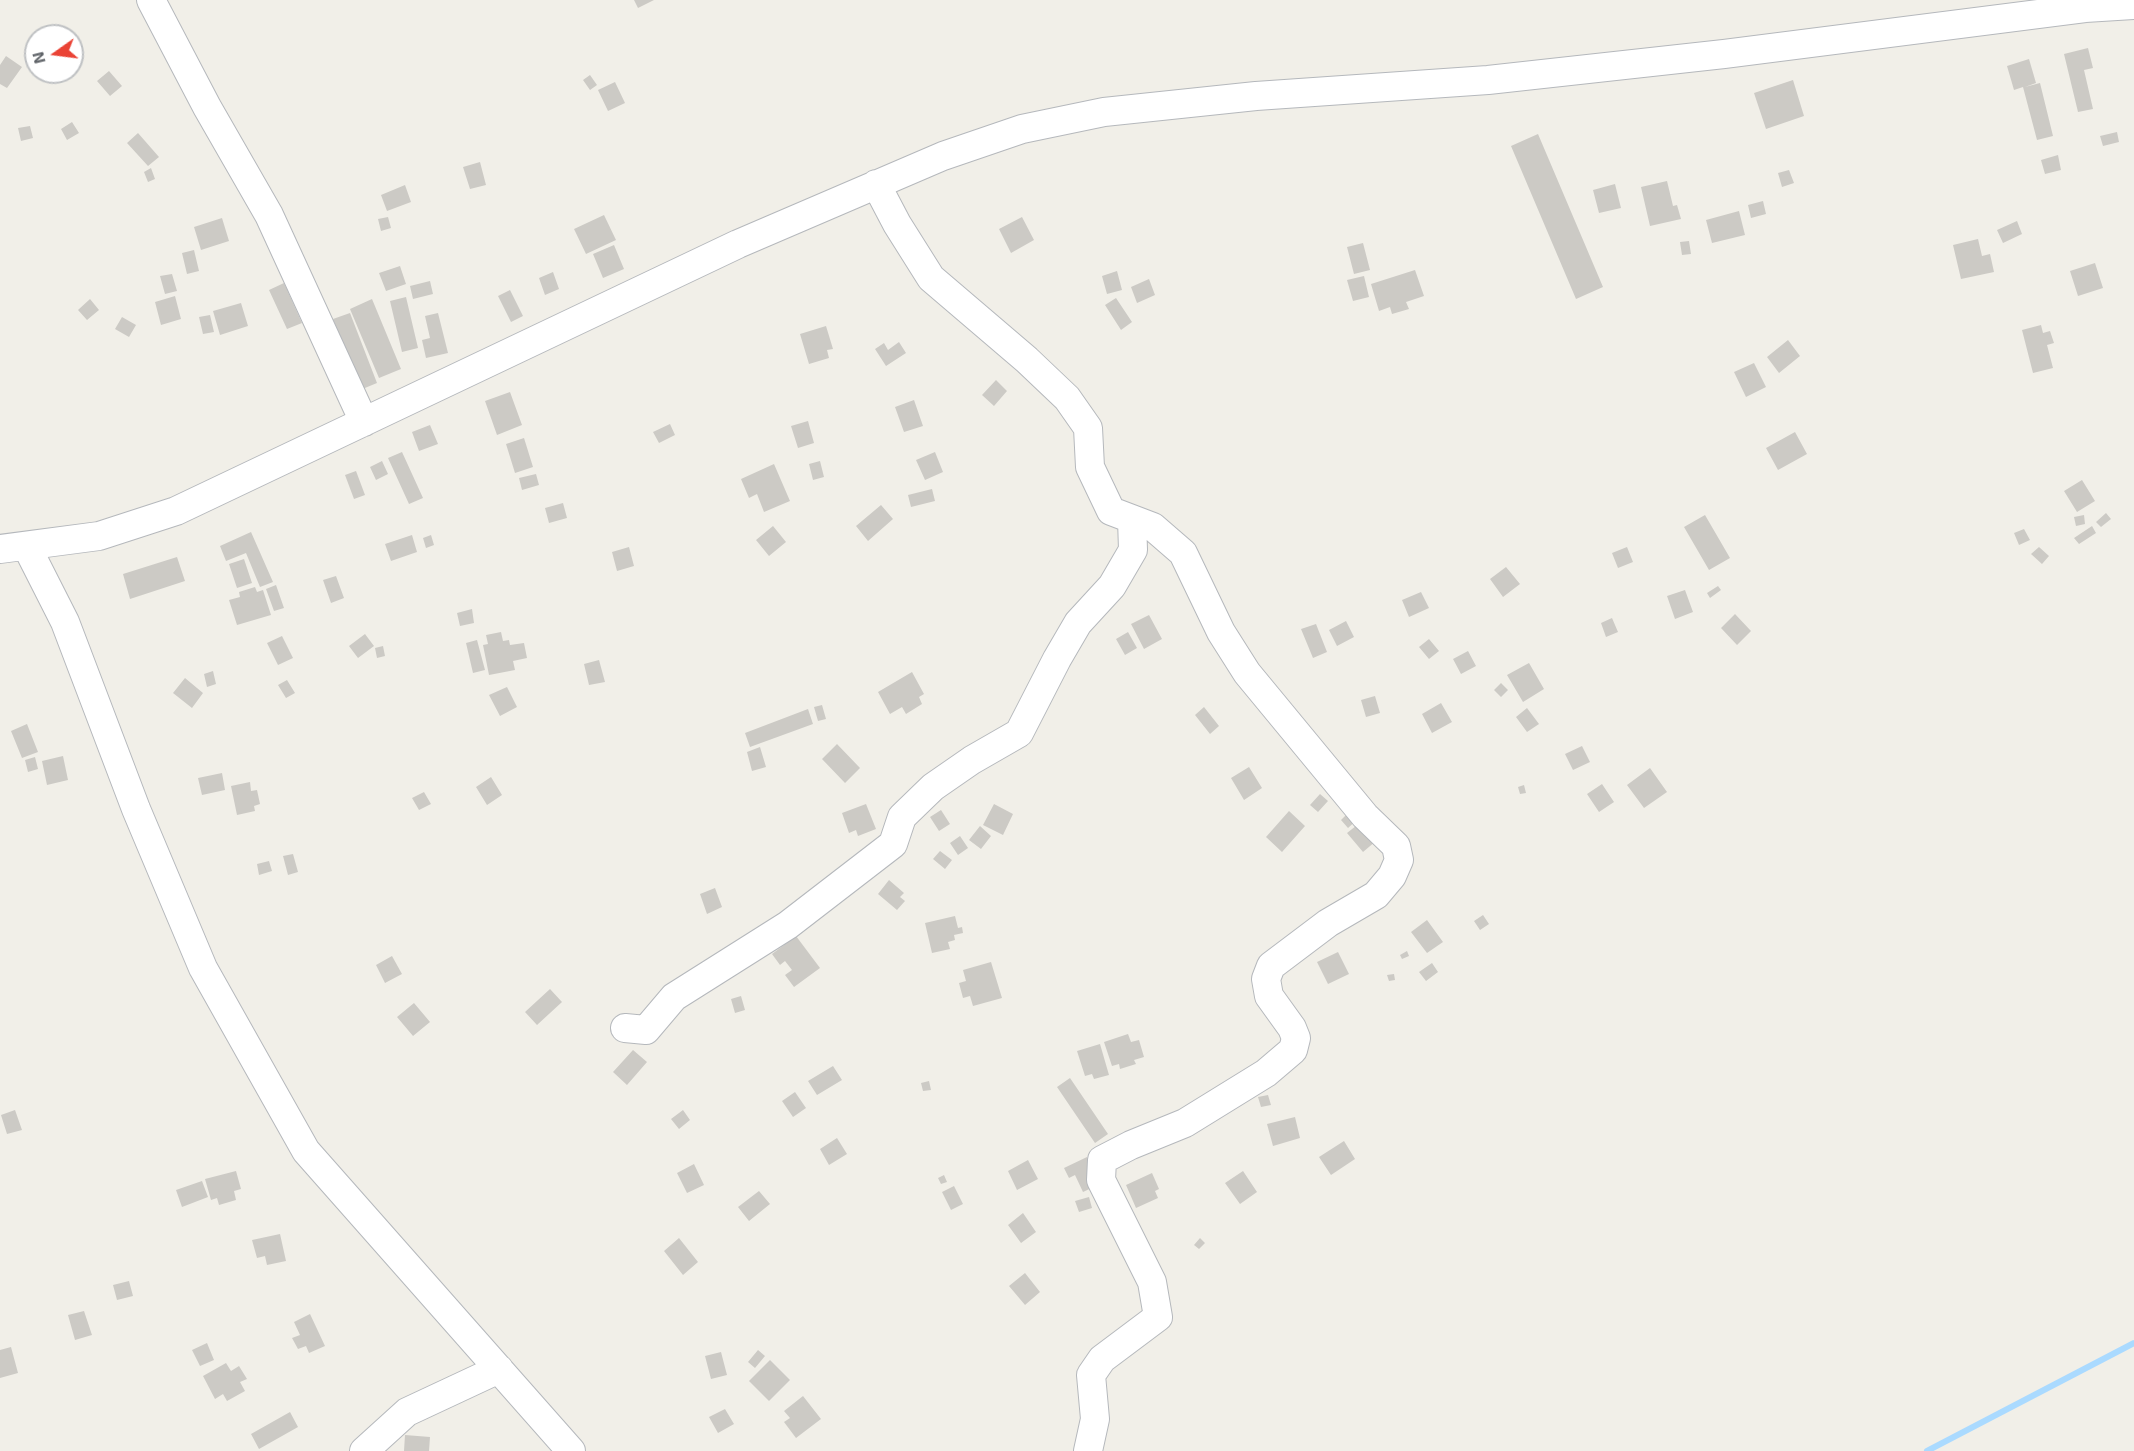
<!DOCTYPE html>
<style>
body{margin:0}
#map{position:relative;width:2134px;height:1451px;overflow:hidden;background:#f1efe8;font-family:"Exo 2",sans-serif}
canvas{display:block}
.north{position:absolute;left:24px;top:24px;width:60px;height:60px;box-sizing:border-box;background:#fff;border:2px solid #bfc1c3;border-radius:50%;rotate:256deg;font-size:16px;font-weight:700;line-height:24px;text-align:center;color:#5f6368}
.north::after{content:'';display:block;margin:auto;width:21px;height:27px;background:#ea4335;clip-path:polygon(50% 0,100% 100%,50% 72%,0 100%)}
</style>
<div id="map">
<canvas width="2134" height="1451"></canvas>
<div class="north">N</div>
</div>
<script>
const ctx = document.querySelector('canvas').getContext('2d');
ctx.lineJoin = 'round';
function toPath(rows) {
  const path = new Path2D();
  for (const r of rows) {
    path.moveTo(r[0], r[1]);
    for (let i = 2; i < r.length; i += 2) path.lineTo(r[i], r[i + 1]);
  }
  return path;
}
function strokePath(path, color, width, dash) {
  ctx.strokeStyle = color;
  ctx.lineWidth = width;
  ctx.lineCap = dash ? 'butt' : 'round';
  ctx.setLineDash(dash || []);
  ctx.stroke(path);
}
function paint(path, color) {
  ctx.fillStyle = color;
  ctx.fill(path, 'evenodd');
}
strokePath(toPath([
 [1927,1451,2134,1343]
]), '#aadaff', 6);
paint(toPath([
 [634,0,654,0,638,8],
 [2088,48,2093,68,2084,70,2093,109,2078,112,2064,54],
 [29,54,36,60,36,69,25,59],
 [6,56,22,67,7,88,0,84,0,65],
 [2029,59,2036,83,2025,87,2040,83,2053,136,2037,140,2023,87,2014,90,2007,66],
 [109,71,122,86,110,96,97,81],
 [590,75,597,85,590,90,583,80],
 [1793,80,1804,116,1766,129,1754,93],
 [615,82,625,103,608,111,598,90],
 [72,122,79,133,67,140,61,129],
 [30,126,33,138,21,141,18,128],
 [2117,132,2119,142,2103,146,2100,136],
 [138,133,159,157,148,166,127,143],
 [1538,134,1603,287,1576,299,1511,146],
 [2058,155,2061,170,2045,174,2041,160],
 [480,162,486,185,470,189,463,167],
 [151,168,155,179,148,182,144,172],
 [1789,170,1794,183,1782,187,1778,173],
 [1667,181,1673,206,1677,205,1681,219,1650,226,1641,187],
 [1615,184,1621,208,1599,213,1593,190],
 [405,185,411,202,387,211,381,195],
 [1763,201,1766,214,1751,218,1748,205],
 [1739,211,1745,235,1712,243,1706,220],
 [604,215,616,240,586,254,574,229],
 [388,217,391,228,381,231,378,219],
 [1022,217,1034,240,1011,253,999,229],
 [222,218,229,241,201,250,194,227],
 [2017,221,2022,234,2003,243,1997,230],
 [1978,239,1982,256,1990,254,1994,272,1961,279,1953,245],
 [1689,241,1691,254,1682,255,1680,242],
 [1363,243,1370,270,1354,274,1347,247],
 [614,245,624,269,603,278,593,254],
 [194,250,199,271,187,274,182,253],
 [2095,263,2103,288,2078,296,2070,271],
 [400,266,406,284,386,291,379,273],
 [1415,270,1424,296,1406,302,1409,309,1392,314,1390,307,1379,311,1371,284],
 [1117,271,1122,290,1107,294,1102,276],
 [553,272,559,289,545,295,539,278],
 [172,274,177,291,165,294,160,276],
 [1364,276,1369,297,1353,301,1347,280],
 [1149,279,1155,295,1137,303,1131,287],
 [430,281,433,294,413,299,410,286],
 [284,283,302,323,287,329,269,290],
 [510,290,523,316,511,322,498,296],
 [175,296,181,319,161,325,155,302],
 [406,297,418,348,402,352,390,301],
 [1116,298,1132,322,1121,330,1105,305],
 [90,299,99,310,87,320,78,310],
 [372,299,401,369,379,378,350,309],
 [241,303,248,326,220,335,213,311],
 [350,313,377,383,360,390,333,319],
 [438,313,448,353,426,358,422,340,430,338,425,316],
 [210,315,214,332,203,334,199,317],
 [122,317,136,325,129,337,115,329],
 [2041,325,2043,333,2050,331,2054,343,2047,345,2053,368,2033,373,2022,330],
 [826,326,833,349,827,350,829,358,809,364,800,334],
 [1788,340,1800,356,1779,373,1767,357],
 [899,342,906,353,886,366,875,349,884,343,888,350],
 [1754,363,1766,387,1746,397,1734,372],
 [996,380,1007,391,994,406,982,395],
 [510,392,522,425,497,435,485,401],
 [914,400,923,426,904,432,895,407],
 [808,421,814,443,798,448,791,426],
 [670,424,675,435,659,443,653,432],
 [430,425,438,444,419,451,412,432],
 [1795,432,1807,454,1778,470,1766,448],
 [524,438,533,467,515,473,506,444],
 [402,452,423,498,409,504,388,458],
 [935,452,943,472,925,480,916,460],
 [382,461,388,474,376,480,370,467],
 [820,461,824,477,813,480,809,464],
 [774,464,790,501,764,512,757,494,749,498,741,479],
 [356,471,365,495,354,499,345,475],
 [536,474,539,485,522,490,519,478],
 [2082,480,2095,501,2077,512,2064,491],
 [932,489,935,501,911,507,908,495],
 [563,503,567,518,549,523,545,508],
 [881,505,893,519,868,541,856,526],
 [2106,513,2111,519,2101,527,2096,522],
 [1705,515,1730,558,1709,570,1684,527],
 [2084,515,2085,524,2076,526,2074,517],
 [773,526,786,542,769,556,756,540],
 [2092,526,2096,533,2079,544,2074,538],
 [2024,529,2030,540,2019,545,2014,533],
 [251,532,273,582,260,587,246,553,226,561,220,546],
 [412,535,417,552,391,561,385,544],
 [431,535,434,545,426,548,423,538],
 [629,547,634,566,617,571,612,552],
 [1627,547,1633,562,1618,568,1612,553],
 [2039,547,2049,556,2042,564,2031,554],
 [177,557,185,581,130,599,123,574],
 [244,559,252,583,237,588,229,564],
 [1506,567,1520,584,1503,597,1490,579],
 [336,576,344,598,331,603,323,580],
 [276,585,284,608,274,611,266,589],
 [1718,586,1721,590,1710,598,1707,593],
 [255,587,257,592,263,590,271,615,237,625,229,600,240,597,239,592],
 [1685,590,1693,612,1675,619,1667,596],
 [1421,592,1429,608,1409,617,1402,600],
 [472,609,474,623,460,626,457,613],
 [1735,614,1751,631,1737,645,1721,628],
 [1149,615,1162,639,1144,649,1131,624],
 [1612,618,1618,632,1606,637,1601,623],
 [1346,621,1354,637,1337,646,1329,630],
 [1316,624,1327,652,1313,658,1301,629],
 [501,632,503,641,509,640,510,645,524,643,527,658,513,661,515,670,489,675,483,645,488,644,486,635],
 [1128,632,1137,648,1125,655,1116,639],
 [365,634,374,646,358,658,349,646],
 [282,636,293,658,278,665,267,643],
 [1429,639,1439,651,1429,659,1419,647],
 [477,640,485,670,473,673,466,643],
 [383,646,385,656,377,658,375,648],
 [1468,651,1476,666,1461,674,1453,659],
 [599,660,605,682,589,685,584,664],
 [1529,663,1544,689,1523,702,1507,675],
 [213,671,216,684,207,687,204,674],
 [912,672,924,694,919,697,922,704,906,714,902,707,890,714,878,692],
 [185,678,203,693,192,708,173,693],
 [287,680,295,693,286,698,278,685],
 [1501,683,1508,690,1501,697,1494,690],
 [507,687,517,707,500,716,489,695],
 [1375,696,1380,713,1366,717,1361,700],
 [1441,703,1452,722,1432,733,1422,714],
 [822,705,826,719,818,721,814,707],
 [1204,707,1219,726,1210,734,1195,715],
 [1527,708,1539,724,1527,732,1516,717],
 [808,709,813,724,750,747,745,733],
 [27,724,38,752,22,758,11,731],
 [837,744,860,768,845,783,822,759],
 [1582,746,1590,762,1573,770,1565,754],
 [760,747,766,767,752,771,747,752],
 [63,756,68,780,47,785,42,761],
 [35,757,38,769,28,772,25,760],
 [1249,767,1262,788,1244,800,1231,778],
 [1650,768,1667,792,1644,808,1627,785],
 [222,773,225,790,202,795,198,778],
 [491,777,502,795,487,805,476,787],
 [250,782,251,791,257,790,260,804,254,806,255,811,237,815,231,786],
 [1602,784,1614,802,1599,812,1587,794],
 [1524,785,1526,793,1520,794,1518,787],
 [424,792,431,804,419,810,412,798],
 [1320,794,1328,801,1318,812,1310,805],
 [866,804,876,829,858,836,856,830,849,833,842,813],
 [994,804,1013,814,1003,835,983,825],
 [941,810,950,824,939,831,930,817],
 [1351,810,1359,818,1348,828,1341,820],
 [1289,811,1305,826,1282,852,1266,837],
 [1361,822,1376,841,1363,852,1347,833],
 [980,826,991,836,981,849,969,840],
 [960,836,968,848,958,855,950,843],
 [940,851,952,860,945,869,933,859],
 [293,854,298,872,288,875,283,856],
 [269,861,272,871,259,875,257,864],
 [889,880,904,893,900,897,905,901,897,910,878,894],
 [715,888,722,907,707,914,700,894],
 [1483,915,1489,924,1480,930,1474,921],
 [955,916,958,928,962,927,963,933,954,935,955,940,948,942,950,949,932,953,925,923],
 [1427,920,1443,942,1427,953,1411,932],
 [796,936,820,968,794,987,785,975,792,970,785,961,780,965,772,954],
 [1407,951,1409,956,1402,959,1400,955],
 [1338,952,1349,974,1328,984,1317,962],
 [392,956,402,974,385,983,376,965],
 [991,962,1002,998,973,1006,970,996,963,998,959,983,966,981,963,970],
 [1432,963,1438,972,1426,981,1419,972],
 [1394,974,1395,980,1389,981,1387,975],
 [550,989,562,1002,537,1025,525,1012],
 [741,996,745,1010,735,1013,731,999],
 [414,1003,430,1022,413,1036,397,1017],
 [1128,1034,1131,1042,1139,1040,1144,1057,1134,1060,1136,1064,1120,1069,1119,1064,1112,1066,1104,1042],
 [1100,1044,1109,1075,1094,1079,1092,1074,1085,1076,1077,1051],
 [633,1050,647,1062,627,1085,613,1072],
 [833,1066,842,1080,817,1095,808,1081],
 [1070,1078,1108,1134,1095,1143,1057,1087],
 [929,1081,931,1090,923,1091,921,1083],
 [795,1092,806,1108,793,1117,782,1101],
 [1268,1095,1271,1105,1261,1107,1258,1097],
 [15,1110,22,1130,7,1134,1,1115],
 [683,1110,690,1120,679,1129,671,1119],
 [1295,1117,1300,1138,1273,1146,1267,1124],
 [837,1138,847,1154,829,1165,820,1149],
 [1344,1141,1355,1159,1331,1175,1319,1157],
 [1087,1157,1100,1184,1083,1192,1075,1175,1069,1178,1064,1168],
 [1028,1160,1038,1179,1017,1190,1008,1171],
 [694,1164,704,1185,687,1193,677,1173],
 [236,1171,241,1189,234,1191,236,1200,219,1205,217,1198,211,1200,205,1179],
 [1243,1171,1257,1192,1240,1204,1225,1183],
 [1152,1173,1159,1189,1155,1191,1158,1198,1136,1208,1126,1185],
 [944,1175,947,1182,941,1184,938,1178],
 [202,1181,208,1197,182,1207,176,1190],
 [954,1186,963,1204,951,1210,942,1192],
 [759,1191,770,1204,749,1221,738,1207],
 [1089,1197,1092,1208,1079,1212,1075,1201],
 [1023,1213,1036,1232,1021,1243,1008,1225],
 [280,1234,286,1261,267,1265,265,1256,257,1258,252,1240],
 [679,1238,698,1262,683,1275,664,1251],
 [1200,1238,1205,1243,1199,1249,1194,1245],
 [1025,1273,1040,1292,1025,1305,1009,1286],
 [129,1281,133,1296,117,1300,113,1285],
 [84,1311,92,1335,75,1340,68,1315],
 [310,1314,325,1346,309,1353,306,1346,298,1349,292,1338,300,1335,294,1322],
 [207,1343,214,1360,200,1366,192,1350],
 [11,1347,18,1373,0,1378,0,1350],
 [758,1350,765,1356,755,1368,748,1362],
 [721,1352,727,1375,711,1379,705,1356],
 [770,1360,790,1380,769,1401,749,1381],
 [226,1363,231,1371,239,1366,247,1379,240,1382,245,1391,227,1401,223,1394,215,1399,203,1376],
 [803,1396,821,1419,796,1438,784,1422,790,1418,784,1411],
 [725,1409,734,1424,718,1433,709,1417],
 [290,1412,298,1427,259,1449,251,1434],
 [405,1435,430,1437,429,1451,404,1451]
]), '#cccac5');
const minor = toPath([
 [151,0,207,107,269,215,364,422],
 [876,184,897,224,931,278,1027,360,1067,398,1088,428,1090,467,1111,511,1153,527,1183,553,1221,632,1247,673,1365,816,1396,846,1399,860,1392,876,1376,895,1328,923,1271,966,1266,979,1269,996,1292,1028,1296,1038,1293,1050,1266,1073,1185,1123,1131,1145,1102,1160,1101,1180,1152,1282,1158,1317,1102,1359,1091,1375,1095,1419,1088,1451],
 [27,547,65,622,136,809,203,968,306,1151,571,1451],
 [0,549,99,536,176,511,738,244,943,156,1022,129,1104,112,1256,96,1488,80,1724,54,2085,8,2134,5],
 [625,1028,646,1030,674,997,788,925,893,844,902,817,933,787,972,760,1019,733,1057,659,1078,623,1112,586,1133,550,1132,519],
 [364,1451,407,1412,499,1369]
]);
strokePath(minor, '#b5b8bc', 30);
strokePath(minor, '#fff', 28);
</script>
